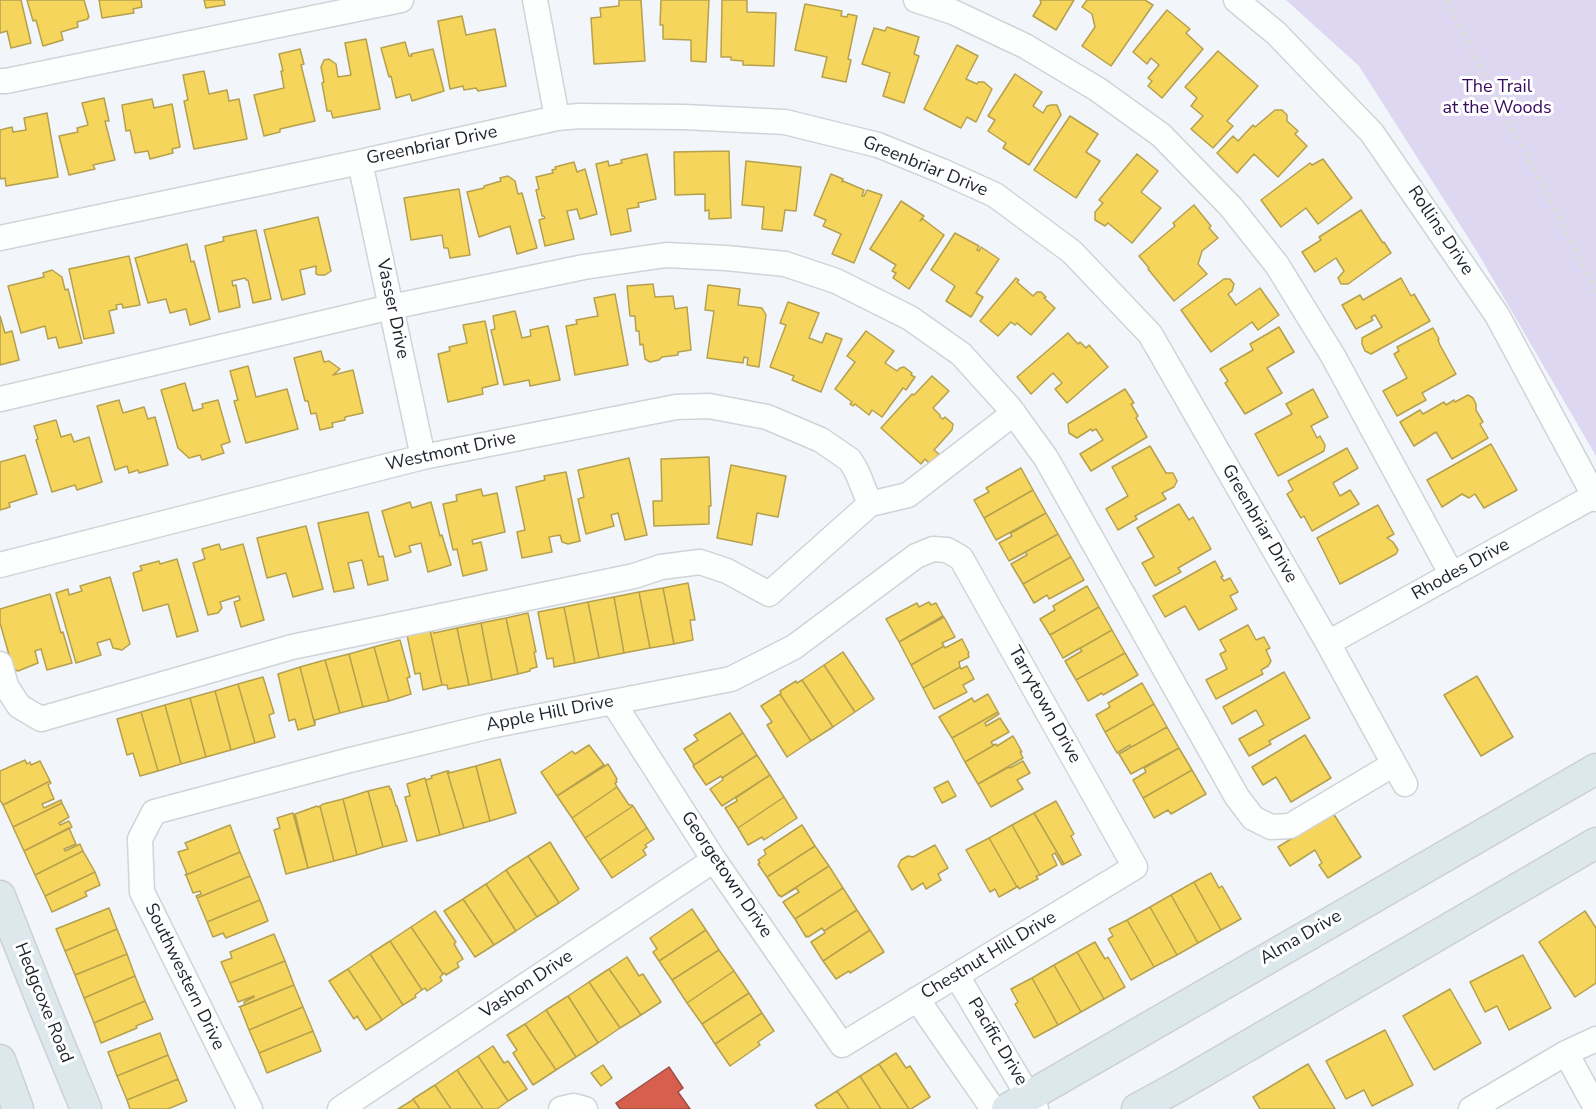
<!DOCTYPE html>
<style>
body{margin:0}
canvas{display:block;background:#f2f6fa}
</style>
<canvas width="1596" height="1109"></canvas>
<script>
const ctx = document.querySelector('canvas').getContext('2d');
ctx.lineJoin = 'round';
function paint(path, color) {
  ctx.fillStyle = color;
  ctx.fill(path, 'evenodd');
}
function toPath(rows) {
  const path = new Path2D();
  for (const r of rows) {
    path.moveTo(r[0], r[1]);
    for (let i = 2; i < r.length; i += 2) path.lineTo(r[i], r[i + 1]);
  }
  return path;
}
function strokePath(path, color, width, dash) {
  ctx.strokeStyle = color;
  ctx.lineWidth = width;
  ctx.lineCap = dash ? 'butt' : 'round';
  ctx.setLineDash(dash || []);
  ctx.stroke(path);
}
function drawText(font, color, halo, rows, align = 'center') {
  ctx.font = font + ' "Nunito Sans",sans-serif';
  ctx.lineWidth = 6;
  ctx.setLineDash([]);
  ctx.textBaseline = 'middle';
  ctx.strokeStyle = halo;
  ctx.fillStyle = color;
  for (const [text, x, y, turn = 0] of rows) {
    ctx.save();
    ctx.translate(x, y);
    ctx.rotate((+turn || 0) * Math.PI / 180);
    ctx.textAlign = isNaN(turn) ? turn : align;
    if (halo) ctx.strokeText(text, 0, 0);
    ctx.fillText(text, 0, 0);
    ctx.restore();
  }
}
paint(toPath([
 [1286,0,1596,0,1596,456,1476,250,1359,66]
]), '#ded7f2');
const homes = toPath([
 [0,0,21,0,31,43,11,48,7,31,0,33,0,0],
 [27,0,84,0,89,17,88,17,88,19,77,22,78,27,61,32,63,40,43,46,36,20,33,21,27,0],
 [99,0,141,0,142,7,133,9,134,13,102,18,99,0],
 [204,0,224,0,225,5,206,8,204,0],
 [619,0,641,0,645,61,594,64,591,18,601,17,600,8,619,6,619,0],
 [661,0,709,0,706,62,691,61,691,40,663,39,663,25,660,25,661,0],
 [722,0,747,0,747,12,776,13,774,66,743,65,743,61,731,60,731,57,721,57,722,0],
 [1040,0,1074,0,1056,30,1033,16,1041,3,1040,0],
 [1087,0,1145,0,1153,5,1111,66,1082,46,1095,27,1092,14,1082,7,1087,0],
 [805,4,842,11,841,16,847,17,848,14,857,16,848,59,851,60,846,82,822,77,827,57,795,50,805,4],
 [1167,10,1190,29,1186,33,1203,49,1162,98,1148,86,1152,81,1148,78,1159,65,1151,58,1147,64,1133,52,1167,10],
 [462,16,466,35,495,29,506,86,478,91,476,88,464,90,463,86,450,89,438,21,462,16],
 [887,27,919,37,914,54,919,56,904,103,883,96,890,73,862,64,874,28,885,31,887,27],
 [366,39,380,109,333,118,331,111,327,111,322,83,324,82,321,67,324,60,329,59,336,64,338,77,351,75,345,43,366,39],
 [405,42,409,56,412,56,411,54,433,49,444,91,412,101,410,94,396,98,391,76,389,77,381,48,405,42],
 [957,45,978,56,966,79,977,84,978,82,984,82,992,89,976,122,967,117,961,128,924,109,957,45],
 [300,49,304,64,301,65,315,121,280,129,280,132,264,136,254,95,284,88,281,71,283,71,279,54,300,49],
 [1218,51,1258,86,1227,121,1233,126,1213,148,1191,129,1203,116,1191,106,1197,98,1185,87,1218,51],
 [204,71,209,94,227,90,229,101,239,99,247,139,194,149,184,101,188,100,183,75,204,71],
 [1015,74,1042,92,1033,106,1043,113,1047,106,1051,105,1057,105,1061,115,1029,165,1003,148,1006,143,988,131,995,120,988,116,1015,74],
 [104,98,109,121,105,121,115,160,93,165,95,169,69,175,59,136,78,132,77,128,88,125,82,103,104,98],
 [152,99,154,108,172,104,180,147,172,149,173,153,150,159,148,151,135,153,130,130,126,131,122,105,152,99],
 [1275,110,1282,110,1287,115,1287,121,1298,131,1295,134,1307,146,1278,177,1254,154,1237,173,1217,153,1233,136,1238,141,1253,125,1255,127,1275,110],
 [47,113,58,177,6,186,5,178,1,179,0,176,0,130,12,127,13,132,26,130,24,118,47,113],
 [1070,116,1098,134,1086,152,1100,161,1076,198,1034,170,1070,116],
 [729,151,731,218,709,219,709,210,705,211,705,194,675,195,674,152,729,151],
 [647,154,656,199,638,203,639,207,627,209,631,231,611,235,596,164,608,161,609,166,622,163,621,160,647,154],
 [1137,154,1158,171,1141,192,1161,208,1132,243,1108,223,1105,226,1095,220,1095,212,1103,203,1099,200,1137,154],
 [1323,159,1352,198,1318,224,1306,208,1281,227,1261,200,1310,163,1312,165,1323,159],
 [746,161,801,167,796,211,785,210,782,231,762,229,764,207,742,205,746,161],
 [574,162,577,172,585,169,597,214,580,219,577,209,567,211,574,239,545,246,539,220,545,218,544,216,542,216,536,190,539,189,536,177,553,173,552,170,556,169,555,167,574,162],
 [831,174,843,179,842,182,843,181,864,190,862,196,864,196,867,190,882,195,854,263,832,254,841,234,823,226,826,220,814,215,831,174],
 [508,176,515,181,518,194,522,193,537,248,517,254,510,226,479,237,467,192,484,188,484,186,501,181,500,178,508,176],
 [459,189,470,255,450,258,448,248,444,248,442,235,411,240,404,198,459,189],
 [901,201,924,216,920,221,923,219,944,235,909,289,893,278,896,273,892,271,896,265,870,249,901,201],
 [1194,205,1211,226,1209,228,1218,238,1202,251,1198,264,1207,274,1174,301,1148,269,1149,268,1139,256,1175,226,1173,223,1194,205],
 [1361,210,1383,243,1384,242,1391,253,1348,284,1341,284,1338,278,1344,271,1336,258,1315,272,1302,252,1321,240,1319,237,1361,210],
 [318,217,331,271,325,275,319,275,316,274,316,266,300,270,305,294,282,300,264,230,318,217],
 [256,230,271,299,253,303,248,280,246,280,245,278,232,281,233,286,236,285,240,307,219,312,205,246,224,241,223,237,256,230],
 [955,233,979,246,977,250,979,251,981,247,999,259,976,293,983,297,971,317,946,301,955,286,931,270,955,233],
 [187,244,191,262,194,261,210,319,190,325,186,309,170,313,166,299,148,303,135,258,187,244],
 [129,256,140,305,123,308,122,304,116,305,117,309,109,311,114,333,84,339,69,269,129,256],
 [52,270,62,277,65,290,68,289,82,343,59,348,56,337,48,339,45,326,21,333,8,286,44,277,43,273,52,270],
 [1016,278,1019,280,1017,282,1033,296,1037,292,1041,292,1046,297,1044,298,1055,308,1031,335,1017,323,1015,325,1011,322,998,336,980,321,1016,278],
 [1401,278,1411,296,1414,294,1430,321,1371,354,1365,351,1362,344,1362,338,1382,327,1375,315,1371,317,1373,320,1356,329,1342,305,1360,295,1363,300,1401,278],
 [1224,279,1230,279,1234,284,1232,291,1228,294,1236,305,1260,288,1279,315,1258,330,1252,322,1211,352,1181,310,1224,279],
 [653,284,655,297,673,296,675,309,687,307,691,350,678,352,678,355,662,357,659,360,650,362,645,359,643,344,640,345,639,331,636,331,635,316,630,316,627,286,653,284],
 [708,285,740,289,738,305,762,308,766,315,759,367,747,365,748,358,744,357,743,363,707,358,714,311,705,310,708,285],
 [615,294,628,365,575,375,566,326,577,324,576,320,598,316,594,298,615,294],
 [788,302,819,313,809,338,822,343,826,333,842,339,821,392,792,380,794,376,770,367,786,325,780,323,788,302],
 [515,311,522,338,531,336,530,330,548,326,560,380,530,386,529,380,504,385,491,330,495,329,493,316,515,311],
 [0,316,5,333,12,331,19,360,0,365,0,316],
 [485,321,498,384,482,388,483,394,448,402,438,354,450,351,449,347,467,343,463,325,485,321],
 [1279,327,1294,352,1267,368,1282,393,1245,414,1225,383,1228,381,1220,369,1253,350,1250,344,1279,327],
 [1433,328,1439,339,1438,340,1440,345,1456,374,1422,393,1426,400,1397,416,1383,391,1407,378,1394,354,1399,351,1397,347,1433,328],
 [866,331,894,351,885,363,897,371,900,368,904,367,912,373,911,375,915,377,906,390,903,388,882,417,872,410,869,415,855,404,853,406,850,404,852,402,835,389,855,362,847,356,866,331],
 [1068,333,1078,344,1080,342,1086,348,1089,345,1108,367,1067,403,1055,389,1062,383,1053,373,1031,394,1017,377,1068,333],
 [321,351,324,362,329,361,340,369,333,375,353,370,363,413,345,417,345,420,332,423,333,427,320,430,316,413,311,414,308,401,305,401,294,358,321,351],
 [248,366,256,397,287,389,298,429,246,443,234,401,238,400,230,371,248,366],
 [932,376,949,391,933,408,940,415,940,417,943,419,945,417,953,424,952,430,934,450,939,454,930,464,925,459,921,464,881,428,912,394,914,395,932,376],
 [185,383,193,411,203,408,202,404,218,400,230,442,221,445,224,453,202,460,200,455,189,458,178,448,161,390,185,383],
 [1125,389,1134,403,1131,404,1138,416,1136,418,1147,437,1091,471,1080,454,1103,440,1096,429,1092,431,1091,429,1077,438,1069,433,1068,424,1125,389],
 [1313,389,1328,417,1311,426,1317,438,1320,436,1325,445,1324,451,1278,476,1255,434,1292,414,1286,404,1313,389],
 [1468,395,1473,398,1476,404,1476,410,1483,422,1480,424,1488,438,1452,459,1436,432,1414,446,1400,422,1420,410,1423,414,1444,402,1446,405,1454,400,1455,402,1468,395],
 [119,400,123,413,144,407,148,419,155,417,168,465,139,473,138,470,129,473,127,466,115,470,97,406,119,400],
 [56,420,61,437,71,434,74,442,89,437,102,482,77,490,75,485,52,492,36,440,38,439,34,426,56,420],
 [1491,444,1517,490,1484,508,1475,494,1469,498,1462,494,1442,507,1427,480,1491,444],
 [1150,446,1166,473,1173,473,1177,481,1174,487,1162,493,1166,499,1135,516,1137,519,1118,530,1106,509,1128,496,1112,467,1150,446],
 [1347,448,1358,468,1333,483,1340,496,1350,490,1359,504,1312,531,1304,516,1301,518,1287,494,1293,490,1288,481,1347,448],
 [25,455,37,494,9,503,10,507,0,510,0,462,25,455],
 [709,457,711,506,709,506,709,524,654,526,653,501,662,501,661,459,709,457],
 [629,458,647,535,625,540,618,513,611,515,614,526,586,534,578,499,584,497,578,470,629,458],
 [731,465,786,476,778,517,757,513,752,545,717,538,731,465],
 [1021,468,1033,490,984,518,974,500,989,492,986,488,1021,468],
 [566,472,580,541,568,544,562,542,560,535,549,537,552,552,522,558,517,532,525,530,516,487,545,480,544,476,566,472],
 [481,489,483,496,497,493,505,532,472,540,473,544,481,542,487,570,463,576,457,549,453,550,443,504,457,501,456,495,481,489],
 [1033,490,1046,513,996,540,984,518,1033,490],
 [410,502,412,508,431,502,440,536,442,535,451,565,428,572,421,543,409,546,411,552,395,557,382,511,410,502],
 [1179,504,1189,520,1193,517,1211,549,1178,568,1181,572,1155,586,1142,563,1154,557,1137,528,1179,504],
 [1378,505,1394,534,1387,538,1393,542,1398,550,1396,554,1340,584,1317,538,1378,505],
 [368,512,379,557,383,556,388,580,368,585,362,560,348,563,354,588,334,592,318,523,368,512],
 [1046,513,1058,534,1009,561,999,543,1012,536,1010,533,1013,532,1046,513],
 [306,526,323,589,293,597,286,573,267,578,257,538,306,526],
 [1058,534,1071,557,1023,584,1011,564,1027,555,1026,552,1009,561,1058,534],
 [219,544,221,550,243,544,264,620,241,627,234,602,240,600,239,596,220,602,222,608,218,613,208,615,193,563,205,559,202,549,219,544],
 [1071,557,1084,580,1049,599,1047,595,1034,603,1023,584,1071,557],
 [177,559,198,631,177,637,168,604,143,611,133,573,142,570,140,566,159,561,160,564,177,559],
 [1215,561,1223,576,1221,577,1224,581,1230,578,1238,592,1230,596,1237,609,1199,630,1185,606,1165,617,1153,596,1215,561],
 [110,577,130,644,122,650,113,648,110,639,97,643,101,655,76,663,56,593,68,589,69,595,82,591,80,586,110,577],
 [688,583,695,620,690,620,693,640,674,644,663,588,688,583],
 [1087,586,1099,607,1050,635,1040,619,1055,610,1053,606,1087,586],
 [663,588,674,644,650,648,639,592,663,588],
 [639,592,650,648,624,653,614,597,639,592],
 [50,594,61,633,63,632,72,663,47,670,41,649,35,651,38,663,18,671,13,669,0,623,0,609,50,594],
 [614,597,624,653,599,658,588,602,614,597],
 [588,602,599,658,575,663,564,607,588,602],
 [929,602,931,605,936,603,943,616,899,642,886,619,917,603,919,607,929,602],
 [564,607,575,663,554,667,553,658,547,659,538,612,564,607],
 [1099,607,1112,630,1063,658,1050,635,1099,607],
 [528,613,536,652,534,652,537,667,530,669,530,671,518,674,506,618,528,613],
 [944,617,955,637,942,643,944,646,911,665,899,642,944,617],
 [506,618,518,674,492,680,481,623,506,618],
 [481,623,492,680,469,685,457,628,481,623],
 [1248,625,1256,640,1264,637,1270,648,1266,650,1271,661,1268,666,1261,670,1263,674,1216,699,1206,680,1227,669,1220,654,1226,651,1220,640,1248,625],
 [457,628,469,685,448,689,447,685,442,685,430,630,433,629,434,633,457,628],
 [430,630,442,685,423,690,420,673,415,674,407,635,430,630],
 [1112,630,1125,653,1076,680,1065,661,1082,651,1080,648,1063,658,1112,630],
 [962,639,969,653,968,654,969,657,959,662,960,667,923,688,911,665,944,646,945,648,962,639],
 [400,640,410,677,407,678,411,694,389,701,374,647,400,640],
 [374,647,389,701,363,707,349,654,374,647],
 [843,652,874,699,855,712,824,665,843,652],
 [1125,653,1138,675,1103,695,1102,693,1088,701,1076,680,1125,653],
 [349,654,363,707,340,713,325,660,349,654],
 [325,660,340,713,315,720,315,725,300,667,325,660],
 [824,665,855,712,833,727,802,680,824,665],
 [967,666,974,679,963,685,967,692,934,709,923,688,960,667,961,669,967,666],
 [300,667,315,725,298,730,295,719,289,721,278,674,300,667],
 [1284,672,1310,718,1269,741,1271,744,1249,756,1239,739,1264,725,1256,710,1232,724,1223,707,1284,672],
 [1477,676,1513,737,1481,756,1444,695,1477,676],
 [263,677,274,713,269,715,275,737,255,743,238,684,263,677],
 [802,680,833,727,811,741,780,694,781,693,780,691,796,681,797,683,802,680],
 [1142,683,1154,704,1105,732,1096,715,1110,707,1108,703,1142,683],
 [238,684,255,743,231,750,215,691,238,684],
 [215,691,231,750,206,757,190,698,215,691],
 [780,694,811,741,787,757,767,725,772,722,761,706,780,694],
 [988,694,998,712,952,738,939,717,972,698,974,702,988,694],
 [190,698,206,757,181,764,165,705,190,698],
 [1154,704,1167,727,1119,754,1131,747,1130,745,1117,753,1105,732,1154,704],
 [165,705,181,764,158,771,141,712,165,705],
 [141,712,158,771,140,776,133,753,127,755,117,719,141,712],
 [998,712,999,714,985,723,986,726,1000,718,1009,732,991,742,993,745,996,744,965,762,952,738,998,712],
 [730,713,743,733,694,765,684,749,698,740,694,735,730,713],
 [1167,727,1179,748,1131,774,1119,754,1167,727],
 [743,733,757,755,722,778,721,776,706,785,693,766,694,765,743,733],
 [1305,735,1331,778,1291,802,1276,777,1263,785,1252,767,1305,735],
 [1013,736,1022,752,1020,752,1023,758,978,784,965,762,996,744,997,746,1013,736],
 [589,745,604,765,557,796,541,772,572,751,575,754,589,745],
 [1179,748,1192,770,1143,798,1133,780,1146,772,1144,768,1179,748],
 [757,755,770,775,722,806,710,789,723,780,722,778,757,755],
 [500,759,516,813,490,821,476,766,500,759],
 [25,760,27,764,30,762,31,765,40,761,50,781,3,805,0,800,0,771,25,760],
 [1023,761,1030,773,1017,780,1023,789,991,807,978,784,1009,767,1010,768,1023,761],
 [608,764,617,779,616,780,617,782,615,783,617,787,572,818,557,796,608,764],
 [476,766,490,821,464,828,447,771,449,771,449,773,476,766],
 [1192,770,1206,794,1171,814,1168,810,1154,818,1143,798,1192,770],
 [447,771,464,828,440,835,425,778,426,780,432,778,431,776,447,771],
 [770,775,784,797,738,828,725,808,737,801,736,798,770,775],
 [425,778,440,835,417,841,405,797,410,796,407,784,425,778],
 [50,781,51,783,48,785,54,799,42,804,44,808,61,800,62,803,13,827,3,805,50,781],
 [948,781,956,796,942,803,934,788,948,781],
 [389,786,390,789,391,789,396,806,397,806,407,841,383,847,368,791,389,786],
 [617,787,629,805,632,805,633,806,585,838,572,818,617,787],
 [368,791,383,847,357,855,343,799,368,791],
 [784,797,797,818,764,840,762,837,748,845,738,828,784,797],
 [343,799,357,855,334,861,320,806,323,804,343,799],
 [1056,801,1074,834,1071,836,1081,855,1064,864,1034,813,1056,801],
 [62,803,69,817,59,823,60,825,69,821,72,827,24,851,13,827,62,803],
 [317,806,318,807,320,806,334,861,308,868,295,814,317,806],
 [633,806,647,828,600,860,585,838,633,806],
 [293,813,308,868,286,874,274,830,280,828,277,818,293,813],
 [1034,813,1064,864,1062,865,1055,853,1052,855,1057,865,1040,875,1012,825,1034,813],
 [1333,813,1361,857,1328,878,1319,865,1322,863,1315,850,1290,866,1278,847,1333,813],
 [230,825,240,852,186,875,185,875,187,874,178,852,188,849,185,843,230,825],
 [802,825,815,846,767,877,758,864,760,863,758,860,766,854,764,850,802,825],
 [1012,825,1040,875,1036,876,1038,879,1019,889,1018,886,1017,887,989,838,1012,825],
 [69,828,76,844,64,849,65,851,80,844,83,851,35,875,24,851,69,828],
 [647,828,654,839,645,845,647,847,643,850,646,855,612,878,600,860,647,828],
 [989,838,1017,887,999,897,995,889,990,892,966,850,989,838],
 [550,842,579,889,559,903,528,856,550,842],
 [935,845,948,868,938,874,941,880,926,889,923,883,912,890,898,866,901,860,908,856,913,857,935,845],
 [815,846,829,866,781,897,780,895,779,896,767,877,815,846],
 [83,851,95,872,45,896,35,875,83,851],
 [240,852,250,876,197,898,196,896,201,894,200,891,193,893,186,875,240,852],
 [528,856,559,903,537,917,506,870,528,856],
 [829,866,843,888,795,919,783,902,799,892,796,888,781,897,829,866],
 [506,870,537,917,516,931,486,884,506,870],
 [95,872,100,885,85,892,87,896,52,912,45,896,95,872],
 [1211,873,1219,888,1222,886,1241,919,1221,930,1194,882,1211,873],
 [250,876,260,900,207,922,197,898,250,876],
 [1194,882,1221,930,1198,943,1171,895,1194,882],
 [486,884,516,931,494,945,463,899,486,884],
 [843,888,857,910,824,931,822,928,808,937,807,936,806,937,795,919,843,888],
 [1171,895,1198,943,1177,955,1150,907,1171,895],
 [463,899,494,945,475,957,444,911,463,899],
 [260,900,268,921,226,938,223,933,213,937,207,922,260,900],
 [1150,907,1177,955,1154,967,1127,920,1150,907],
 [109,908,117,929,65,951,56,929,109,908],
 [692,909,706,930,659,961,653,952,657,949,650,938,692,909],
 [857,910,870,930,823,961,811,942,825,933,824,931,857,910],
 [435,911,456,942,454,944,463,959,457,963,459,967,446,975,445,973,443,974,411,927,435,911],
 [1585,911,1596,928,1596,983,1575,997,1539,942,1585,911],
 [1127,920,1154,967,1131,980,1108,939,1113,936,1109,929,1127,920],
 [411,927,443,974,440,977,442,981,427,991,425,988,422,990,390,941,411,927],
 [117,929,127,954,75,975,65,951,117,929],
 [706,930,719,950,672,980,659,961,706,930],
 [870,930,884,952,850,973,849,971,836,979,823,961,870,930],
 [274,934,285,961,230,983,221,962,232,958,230,952,274,934],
 [390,941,422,990,415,995,416,997,403,1005,370,954,390,941],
 [1095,942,1105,959,1108,957,1125,987,1104,999,1077,952,1095,942],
 [719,950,734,971,687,1003,672,980,719,950],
 [1077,952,1104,999,1081,1012,1054,965,1077,952],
 [127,954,135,976,84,998,75,975,127,954],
 [370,954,403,1005,382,1020,348,969,370,954],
 [1523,955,1551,1008,1509,1030,1497,1006,1485,1012,1470,982,1523,955],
 [627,957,639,976,643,974,661,1002,641,1015,609,969,627,957],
 [285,961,294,985,239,1007,245,1005,244,1002,254,997,254,996,238,1002,230,983,285,961],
 [1054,965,1081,1012,1058,1025,1032,978,1054,965],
 [348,969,382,1020,366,1030,357,1016,354,1019,329,981,348,969],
 [609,969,641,1015,620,1028,589,982,609,969],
 [734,971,749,993,702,1024,687,1003,734,971],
 [135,976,145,1001,94,1023,84,998,135,976],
 [1032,978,1058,1025,1034,1038,1015,1004,1018,1002,1011,989,1032,978],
 [589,982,620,1028,598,1043,568,996,589,982],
 [294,985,303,1007,249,1030,240,1007,294,985],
 [1450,989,1481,1043,1434,1070,1403,1016,1450,989],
 [749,993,762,1013,715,1044,702,1024,749,993],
 [568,996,598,1043,576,1057,546,1010,568,996],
 [145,1001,153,1019,136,1026,137,1028,101,1043,94,1023,145,1001],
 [303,1007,313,1031,259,1053,249,1030,303,1007],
 [546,1010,576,1057,556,1070,525,1024,546,1010],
 [762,1013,774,1031,758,1042,760,1045,730,1066,715,1044,762,1013],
 [525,1024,556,1070,533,1085,513,1053,517,1050,507,1035,525,1024],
 [1385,1030,1413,1085,1372,1106,1364,1090,1346,1099,1326,1061,1385,1030],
 [313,1031,321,1051,267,1073,259,1053,313,1031],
 [160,1033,168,1055,117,1076,108,1052,160,1033],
 [493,1046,504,1063,508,1061,527,1089,508,1101,478,1056,493,1046],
 [896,1053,906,1068,910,1066,930,1097,911,1109,909,1109,879,1064,896,1053],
 [168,1055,178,1079,127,1100,117,1076,168,1055],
 [478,1056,508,1101,497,1109,483,1109,457,1070,478,1056],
 [879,1064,909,1109,881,1109,860,1076,879,1064],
 [1308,1064,1335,1109,1260,1109,1253,1097,1308,1064],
 [603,1065,612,1078,601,1086,591,1073,603,1065],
 [457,1070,483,1109,451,1109,435,1085,457,1070],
 [860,1076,881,1109,849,1109,837,1091,860,1076],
 [178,1079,187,1101,168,1109,130,1109,127,1100,178,1079],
 [435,1085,451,1109,420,1109,413,1099,435,1085],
 [837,1091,849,1109,818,1109,815,1105,837,1091],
 [413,1099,420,1109,398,1109,411,1101,413,1099]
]);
paint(homes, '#f6d55c');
strokePath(homes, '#b5a04e', 1.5);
const shops = toPath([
 [669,1067,683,1088,678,1092,690,1109,620,1109,616,1103,669,1067]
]);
paint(shops, '#d6604d');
strokePath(shops, '#9f4e43', 1.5);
const minor = toPath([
 [535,0,557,118],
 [916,0,953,12,1025,46,1097,89,1161,135,1231,207,1277,265,1333,356,1452,575],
 [1236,0,1277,34,1372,133,1497,315,1596,499],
 [0,81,6,81,401,0],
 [360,162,423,457],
 [0,238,360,162,557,118,580,116,684,117,785,122,878,145,942,171,995,195,1072,252,1150,334,1328,643,1405,784],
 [0,399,391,307,584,267,666,255,726,258,785,264,836,281,910,318,961,354,1009,407,1046,458,1237,797,1253,818,1271,827,1290,826,1394,764],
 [0,565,423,457,676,407,709,406,767,417,821,440,850,460,857,472,870,504],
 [1328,643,1594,496],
 [0,664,6,686,19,706,41,719,292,647,634,576,661,567,700,562,727,571,769,594,870,504,908,495,1014,413],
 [957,976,1036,1109],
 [917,999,993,1109],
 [1566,1053,1596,1108],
 [250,1109,142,892,140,839,154,812,350,760,490,726,613,702,731,679,794,647,916,556,933,549,947,550,961,558,1135,867,842,1045,714,860,613,702],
 [340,1109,714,860],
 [561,1109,574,1106,585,1109],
 [1471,1109,1566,1053,1596,1039]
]);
const major = toPath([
 [0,896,44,1007,86,1109],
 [0,1060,18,1109],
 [1007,1109,1596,769],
 [1137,1109,1177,1087,1596,843]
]);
strokePath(minor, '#cfd4d9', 27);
strokePath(major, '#cdd0d3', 33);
strokePath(toPath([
 [1446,0,1541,183,1590,280,1596,298]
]), '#dadcdd', 4, [4.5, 4.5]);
strokePath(minor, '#fdfefe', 24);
strokePath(major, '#dde8ed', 30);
drawText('18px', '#380a5f', '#fff', [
 ["The Trail",1497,88],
 ["at the Woods",1497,109]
]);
drawText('18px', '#1e242c', '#fff', [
 ["Greenbriar Drive",432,146,-12],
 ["Greenbriar Drive",925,167,22],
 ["Rollins Drive",1440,231,56],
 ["Vasser Drive",392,309,78],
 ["Westmont Drive",451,452,-12],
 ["Greenbriar Drive",1259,524,60],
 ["Rhodes Drive",1461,570,-29],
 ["Tarrytown Drive",1044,705,61],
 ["Apple Hill Drive",550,714,-11],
 ["Georgetown Drive",726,875,56],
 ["Alma Drive",1301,938,-30],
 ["Chestnut Hill Drive",989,956,-31],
 ["Southwestern Drive",184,977,64],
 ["Vashon Drive",527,985,-34],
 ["Hedgcoxe Road",43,1003,68],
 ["Pacific Drive",997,1042,59]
]);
</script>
